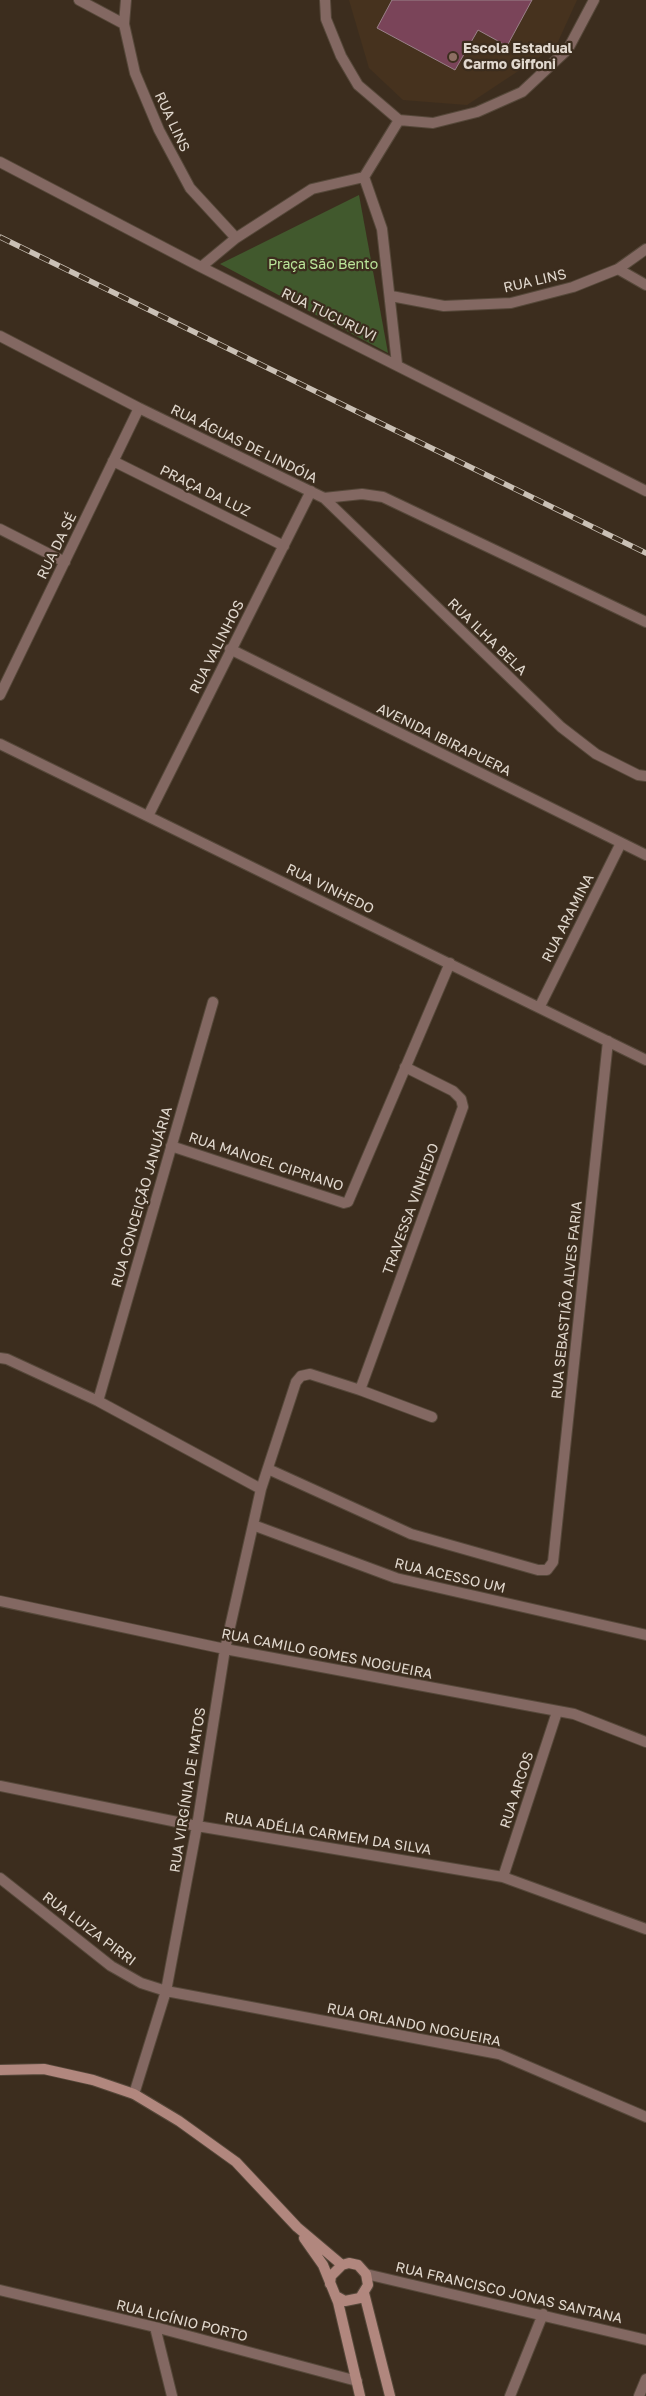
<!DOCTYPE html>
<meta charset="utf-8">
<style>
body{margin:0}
canvas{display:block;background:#3c2d1e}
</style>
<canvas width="646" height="2396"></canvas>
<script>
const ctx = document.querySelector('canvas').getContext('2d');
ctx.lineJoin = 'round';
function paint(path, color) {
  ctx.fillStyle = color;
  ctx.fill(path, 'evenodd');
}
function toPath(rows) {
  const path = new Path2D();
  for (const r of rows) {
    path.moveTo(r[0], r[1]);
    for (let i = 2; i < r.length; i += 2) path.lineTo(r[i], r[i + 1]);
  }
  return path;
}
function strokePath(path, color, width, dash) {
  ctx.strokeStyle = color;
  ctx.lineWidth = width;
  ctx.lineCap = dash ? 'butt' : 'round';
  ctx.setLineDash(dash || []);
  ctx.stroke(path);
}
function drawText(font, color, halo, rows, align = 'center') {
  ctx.font = font + ' "Golos Text",sans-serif';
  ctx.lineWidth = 4.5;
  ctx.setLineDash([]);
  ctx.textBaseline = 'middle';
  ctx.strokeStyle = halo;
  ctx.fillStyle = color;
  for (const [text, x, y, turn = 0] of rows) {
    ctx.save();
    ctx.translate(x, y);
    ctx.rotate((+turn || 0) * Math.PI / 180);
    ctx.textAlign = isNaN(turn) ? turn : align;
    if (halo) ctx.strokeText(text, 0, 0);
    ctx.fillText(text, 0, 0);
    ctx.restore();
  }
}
paint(toPath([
 [349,0,577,0,556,46,467,105,403,100,369,68]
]), '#46321e');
paint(toPath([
 [359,195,388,353,220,264]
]), '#41592d');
const building = toPath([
 [392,0,532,0,507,46,478,30,455,70,377,28,392,0]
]);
paint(building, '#7a4459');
strokePath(building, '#9a8189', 1);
const street = toPath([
 [79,0,124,24],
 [126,0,124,24,135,73,159,130,190,188,236,238],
 [325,0,326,19,341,56,358,85,399,120,433,123,477,112,522,92,568,49,594,0],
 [0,162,201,267,646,491],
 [364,177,382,229,397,364],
 [201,267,236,238,312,189,364,177,399,120],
 [618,269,646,285],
 [391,296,444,306,511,303,573,287,618,269,646,249],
 [0,336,139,408,324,498,362,494,383,497,646,622],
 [113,461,284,546],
 [324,498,561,727,596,754,638,775,646,776],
 [0,529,65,562],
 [230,649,646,855],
 [0,695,139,408],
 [0,744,646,1060],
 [148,816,311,491],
 [540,1006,621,843],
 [171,1146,344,1203,348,1202,450,963],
 [0,1358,7,1359,98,1401,261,1489],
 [360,1390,432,1417],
 [98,1401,213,1002],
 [268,1469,411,1534,538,1570,547,1570,553,1562,608,1041],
 [253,1525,396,1578,646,1635],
 [0,1601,225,1649,574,1714,646,1742],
 [0,1786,197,1826,503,1877,646,1929],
 [503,1877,557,1712],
 [0,1878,111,1966,141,1983,166,1991,499,2054,646,2117],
 [134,2094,166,1991,197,1826,225,1649,253,1525,261,1489,296,1382,301,1376,310,1374,360,1390,463,1107,461,1099,453,1091,405,1067],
 [366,2274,646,2340],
 [0,2290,155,2327,357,2381],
 [155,2327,172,2396],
 [510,2396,543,2314],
 [639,2396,646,2379]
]);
const secondary = toPath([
 [0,2070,44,2069,93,2080,134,2094,179,2121,236,2162,297,2227,342,2265],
 [304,2238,323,2265,338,2302,360,2396],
 [330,2284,331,2276,342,2265,349,2263,358,2265,366,2274,368,2285,360,2298,345,2301,336,2296],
 [364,2293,390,2396]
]);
strokePath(street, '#56483a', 12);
strokePath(secondary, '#56483a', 12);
strokePath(street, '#836862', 10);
strokePath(secondary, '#b1877e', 10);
const rail = toPath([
 [0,237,646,553]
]);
strokePath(rail, '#cac0b5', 5.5);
strokePath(rail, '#3c2d1e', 4, [11]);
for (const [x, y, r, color] of [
 [453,57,5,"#8d6e63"]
]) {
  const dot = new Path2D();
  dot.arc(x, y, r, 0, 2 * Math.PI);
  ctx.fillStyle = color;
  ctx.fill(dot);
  strokePath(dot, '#3c2d1e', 2);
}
drawText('bold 14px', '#e1d8ce', '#3c2d1e', [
 ["Escola Estadual",463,49],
 ["Carmo Giffoni",463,65]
], 'left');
drawText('14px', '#e1d8ce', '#3c2d1e', [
 ["RUA LINS",172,122,65],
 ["RUA LINS",535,281,-13],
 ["RUA TUCURUVI",329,315,26],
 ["RUA ÁGUAS DE LINDÓIA",244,444,26],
 ["PRAÇA DA LUZ",205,491,26],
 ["RUA DA SÉ",57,546,-64],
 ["RUA ILHA BELA",487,637,44],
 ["RUA VALINHOS",217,647,-63],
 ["AVENIDA IBIRAPUERA",444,740,26],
 ["RUA VINHEDO",330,889,26],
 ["RUA ARAMINA",568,918,-63],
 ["RUA MANOEL CIPRIANO",266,1162,18],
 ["RUA CONCEIÇÃO JANUÁRIA",142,1197,-74],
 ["TRAVESSA VINHEDO",411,1209,-70],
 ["RUA SEBASTIÃO ALVES FARIA",567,1300,-84],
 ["RUA ACESSO UM",450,1576,13],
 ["RUA CAMILO GOMES NOGUEIRA",327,1654,11],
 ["RUA VIRGÍNIA DE MATOS",188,1790,-81],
 ["RUA ARCOS",517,1790,-72],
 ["RUA ADÉLIA CARMEM DA SILVA",328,1834,9],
 ["RUA LUIZA PIRRI",89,1929,37],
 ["RUA ORLANDO NOGUEIRA",414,2025,11],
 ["RUA FRANCISCO JONAS SANTANA",509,2293,13],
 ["RUA LICÍNIO PORTO",182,2321,14]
]);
drawText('14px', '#bae499', '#3c2d1e', [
 ["Praça São Bento",323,265]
]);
</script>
